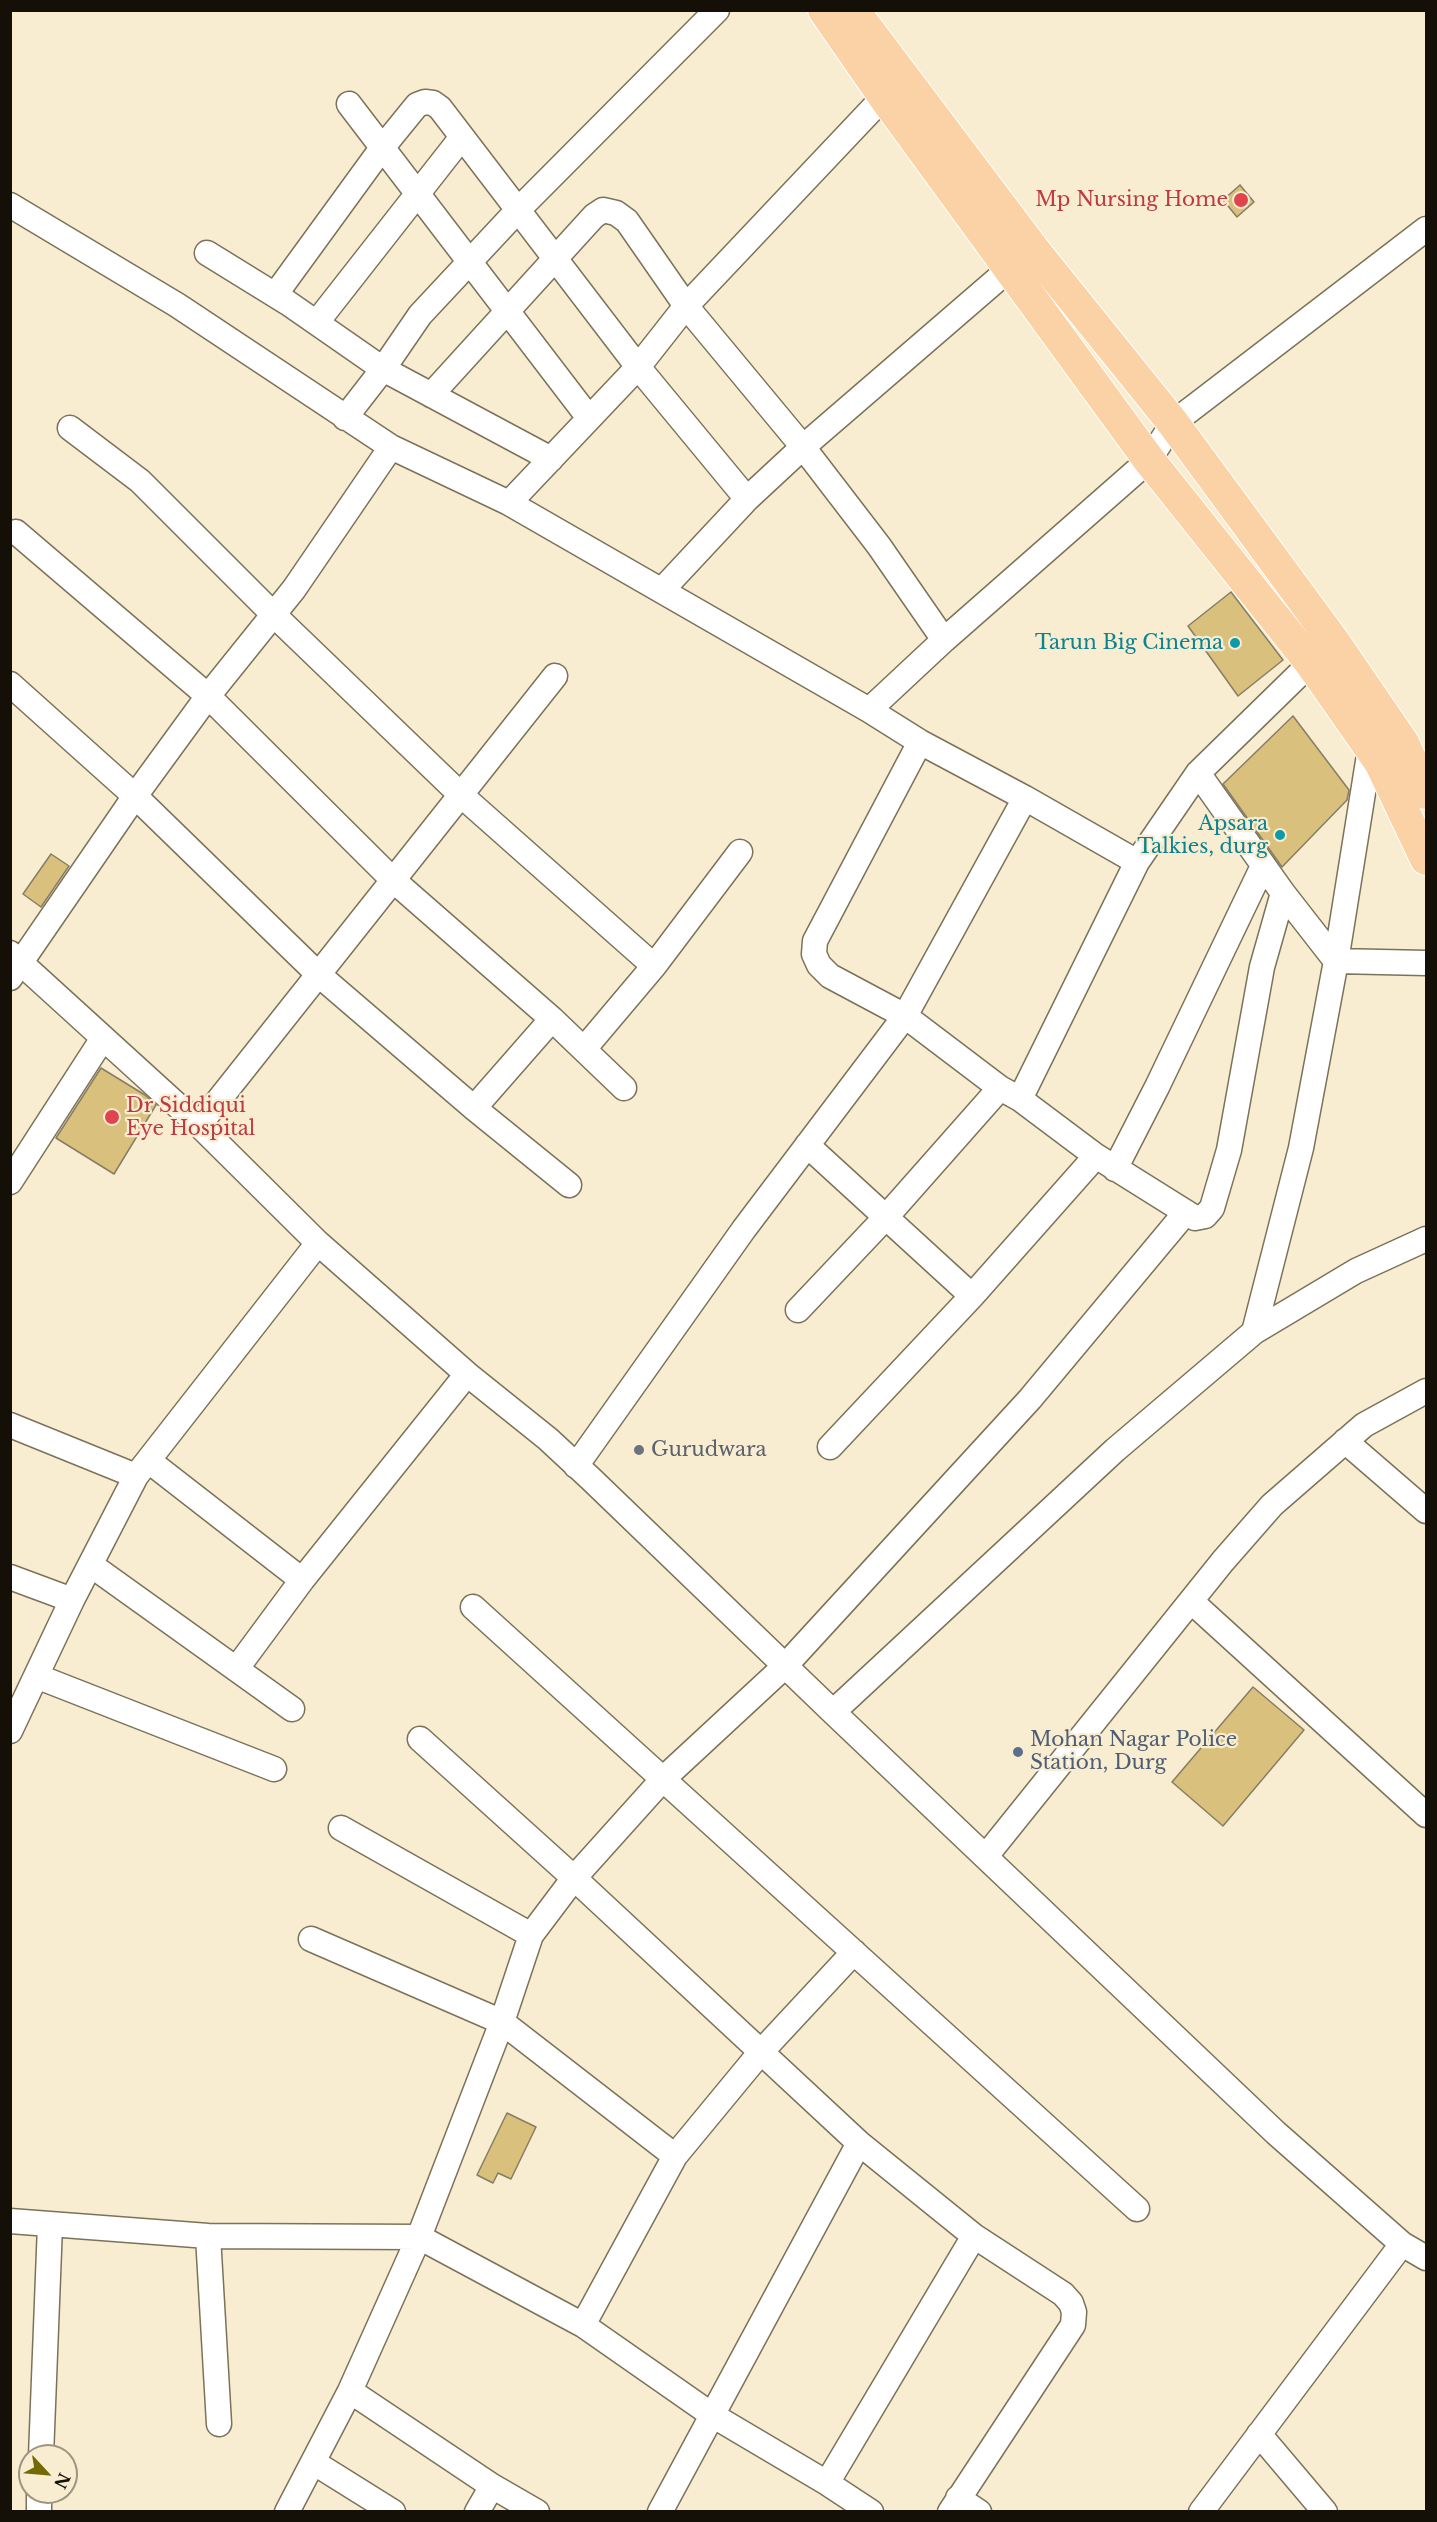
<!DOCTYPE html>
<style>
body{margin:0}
#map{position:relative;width:1437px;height:2522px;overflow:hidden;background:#f8edd1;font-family:"Libre Baskerville",serif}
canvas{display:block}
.frame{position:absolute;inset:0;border:12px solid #141007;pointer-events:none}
.north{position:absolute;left:18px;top:2444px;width:60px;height:60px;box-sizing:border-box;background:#f8edd1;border:2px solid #9d9580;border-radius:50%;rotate:116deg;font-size:16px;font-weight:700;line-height:24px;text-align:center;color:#141007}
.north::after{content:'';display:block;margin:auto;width:21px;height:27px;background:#746a04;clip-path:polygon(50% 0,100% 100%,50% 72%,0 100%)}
</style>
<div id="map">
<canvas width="1437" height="2522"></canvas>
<div class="frame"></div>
<div class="north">N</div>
</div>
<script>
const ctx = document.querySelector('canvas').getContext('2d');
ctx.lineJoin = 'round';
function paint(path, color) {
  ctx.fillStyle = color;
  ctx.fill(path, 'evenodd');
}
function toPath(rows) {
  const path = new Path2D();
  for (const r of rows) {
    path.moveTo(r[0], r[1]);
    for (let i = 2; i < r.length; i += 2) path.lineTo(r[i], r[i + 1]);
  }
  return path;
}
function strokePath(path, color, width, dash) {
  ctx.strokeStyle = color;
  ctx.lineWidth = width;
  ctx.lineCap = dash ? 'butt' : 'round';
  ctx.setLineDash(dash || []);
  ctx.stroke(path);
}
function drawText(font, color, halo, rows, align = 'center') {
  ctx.font = font + ' "Libre Baskerville",serif';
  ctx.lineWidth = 4.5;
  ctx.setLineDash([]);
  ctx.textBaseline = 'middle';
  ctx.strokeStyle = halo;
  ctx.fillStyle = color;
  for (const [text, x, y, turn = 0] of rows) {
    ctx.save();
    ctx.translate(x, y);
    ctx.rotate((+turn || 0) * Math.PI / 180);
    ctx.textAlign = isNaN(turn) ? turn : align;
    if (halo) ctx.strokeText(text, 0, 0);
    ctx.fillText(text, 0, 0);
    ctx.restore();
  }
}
const building = toPath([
 [1240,185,1254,202,1237,217,1223,200,1240,185],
 [1231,592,1283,660,1238,696,1188,626,1231,592],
 [1293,716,1349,790,1347,800,1282,867,1223,784,1293,716],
 [51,854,69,866,41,907,23,894,51,854],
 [101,1068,145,1095,156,1105,114,1174,56,1138,101,1068],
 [1253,1687,1304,1730,1223,1826,1172,1782,1253,1687],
 [507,2113,536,2127,511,2179,498,2173,493,2183,477,2175,507,2113]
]);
paint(building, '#d9c07d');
strokePath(building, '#867d63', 1.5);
const minor = toPath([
 [349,104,589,418],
 [10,205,177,305,391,447,509,503,869,710,920,742,1025,798,1137,862],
 [207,253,288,303,383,369,551,459],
 [275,295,382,148,417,105,425,102,433,103,440,108,638,367,747,499],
 [317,322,462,137],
 [431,395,594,216,603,210,616,213,627,221,686,306,803,447,879,546,944,640],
 [345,418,383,369,420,315,518,210,717,10],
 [70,428,140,481,273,614,461,795,654,966],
 [509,503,638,367,686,306,895,85],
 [16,532,208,696,393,880,552,1019,624,1088],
 [662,590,747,499,803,447,1022,258],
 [10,684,135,796,319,975,474,1108,569,1185],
 [869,710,944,640,1149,460,1173,423,1426,229],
 [920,742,815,941,814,954,819,965,830,976,905,1016,1000,1088,1020,1099,1096,1156,1195,1218,1205,1216,1212,1208,1229,1150,1262,967,1283,893],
 [1198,773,1283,893,1336,961,1426,963],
 [10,953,199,1125,318,1243,467,1374,548,1439,591,1479,833,1712,1276,2133,1402,2244,1426,2258],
 [10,978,135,796,208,696,294,589,391,447],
 [584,1049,654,966,740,852],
 [1020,1099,1137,862,1198,773,1323,651],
 [474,1108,552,1019],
 [199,1125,555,676],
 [807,1145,972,1296],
 [1115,1169,1157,1087,1263,866],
 [10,1182,103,1038],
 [798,1310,886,1217,1000,1088],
 [1254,1332,1301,1148,1336,961,1370,749],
 [10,1425,136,1476],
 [1345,1441,1426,1511],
 [830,1447,972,1296,1096,1156],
 [149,1461,302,1580],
 [576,1466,744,1229,905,1016,1025,798],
 [91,1565,292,1709],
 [10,1577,72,1600],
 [1192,1602,1426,1815],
 [473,1607,1137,2209],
 [237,1668,302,1580,467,1374],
 [36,1676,274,1769],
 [833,1712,1115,1450,1254,1332,1356,1271,1426,1239],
 [10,1731,72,1600,136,1476,318,1243],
 [420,1739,574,1878,859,2143,974,2236,1063,2294,1071,2303,1074,2312,1073,2325,950,2512],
 [341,1828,531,1935],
 [986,1856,1223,1561,1272,1505,1364,1425,1426,1391],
 [311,1939,502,2022,675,2156,583,2325],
 [675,2156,760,2053,854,1952],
 [10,2221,208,2236,419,2237,583,2325,712,2415,827,2483,871,2512],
 [208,2236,219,2424],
 [350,2391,492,2486,537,2512],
 [1259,2434,1325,2512],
 [41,2456,50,2225],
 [313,2462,393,2512],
 [827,2483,974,2236],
 [958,2498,979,2512],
 [39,2512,39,2492],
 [287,2512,350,2391,419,2237,502,2022,531,1935,574,1878,663,1779,785,1666,1030,1399,1186,1212],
 [477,2512,492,2486],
 [660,2512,859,2143],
 [1201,2512,1402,2244]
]);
const major = toPath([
 [824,10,885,98,1149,460,1310,662,1380,762,1426,859],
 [853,10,1033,249,1173,423,1334,642,1403,743,1426,793]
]);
strokePath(minor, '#7b7259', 27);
strokePath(major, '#fff', 34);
strokePath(minor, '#fff', 24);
strokePath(major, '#fad2a5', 32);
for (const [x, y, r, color] of [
 [1241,200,8,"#e0444e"],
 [1235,643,6,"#0f9aa8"],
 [1280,835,6,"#0f9aa8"],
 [112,1117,8,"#e0444e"],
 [639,1450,6,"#6b7280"],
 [1018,1752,6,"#5c6f8a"]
]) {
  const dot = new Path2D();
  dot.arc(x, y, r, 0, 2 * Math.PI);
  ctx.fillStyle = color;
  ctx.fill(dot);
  strokePath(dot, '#f8edd1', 2);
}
drawText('20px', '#be3a42', '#f8edd1', [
 ["Mp Nursing Home",1228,200],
 ["Dr Siddiqui",126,1106,"left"],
 ["Eye Hospital",126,1129,"left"]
], 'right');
drawText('20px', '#0d838f', '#f8edd1', [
 ["Tarun Big Cinema",1223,643],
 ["Apsara",1268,824],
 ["Talkies, durg",1268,847]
], 'right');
drawText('20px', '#5b616d', '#f8edd1', [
 ["Gurudwara",651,1450]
], 'left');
drawText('20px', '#4e5e75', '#f8edd1', [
 ["Mohan Nagar Police",1030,1740],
 ["Station, Durg",1030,1763]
], 'left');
</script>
